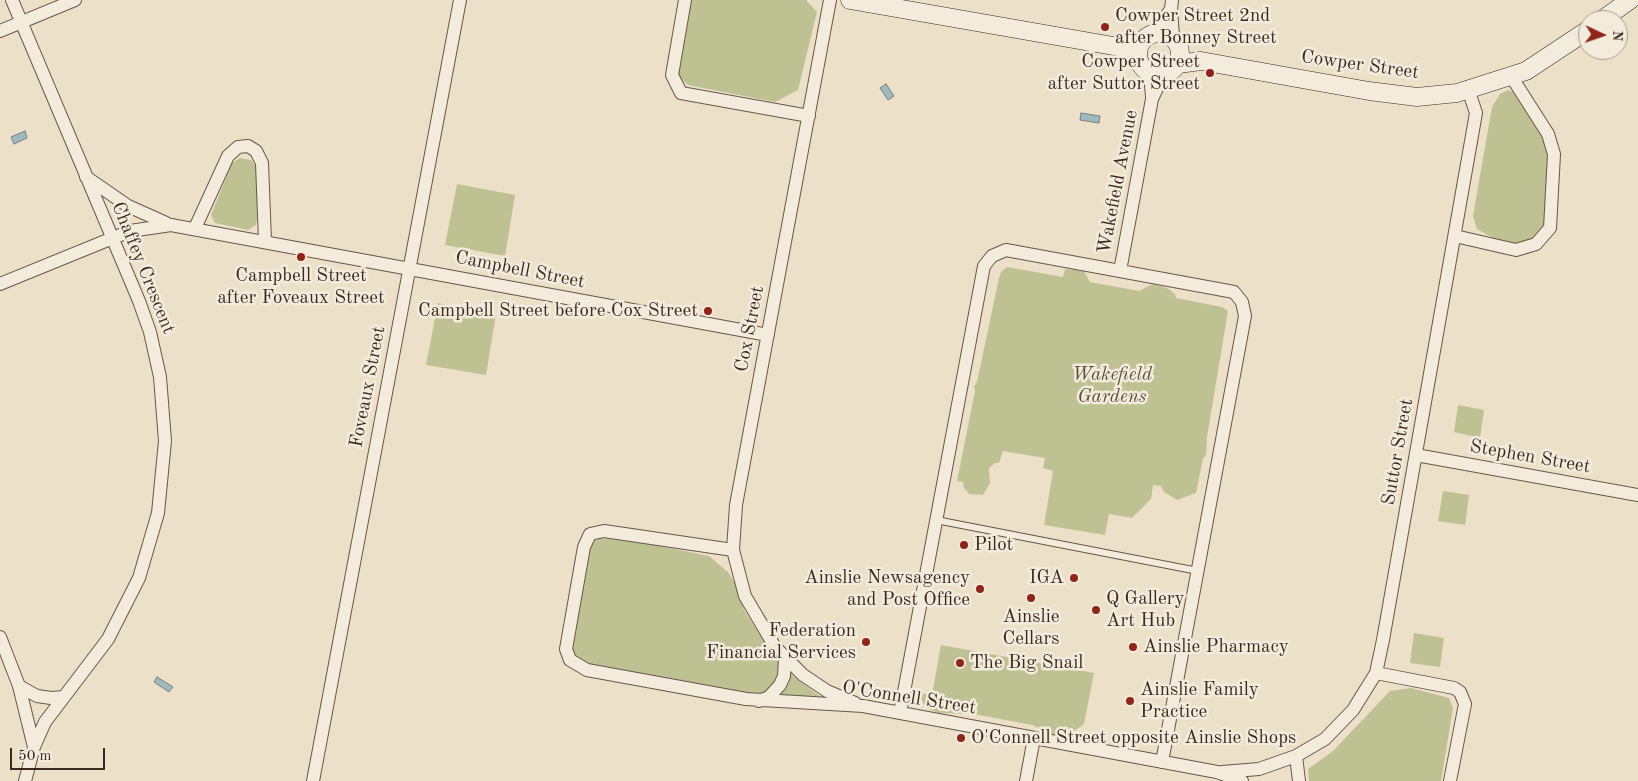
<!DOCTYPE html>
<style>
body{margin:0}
#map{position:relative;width:1638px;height:781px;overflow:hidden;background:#ede0c8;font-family:"Old Standard TT",serif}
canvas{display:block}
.north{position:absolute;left:1578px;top:10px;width:50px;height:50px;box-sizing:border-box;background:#f3ebdb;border:1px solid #aa9d90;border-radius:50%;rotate:93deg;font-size:14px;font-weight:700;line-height:20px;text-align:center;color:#3d2820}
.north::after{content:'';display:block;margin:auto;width:18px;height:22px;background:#8f2418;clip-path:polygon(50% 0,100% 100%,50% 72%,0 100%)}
.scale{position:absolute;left:10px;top:748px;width:95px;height:22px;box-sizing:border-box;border:2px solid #3d2820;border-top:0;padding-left:6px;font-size:15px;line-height:18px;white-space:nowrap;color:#3d2820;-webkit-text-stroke:4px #f3ebdb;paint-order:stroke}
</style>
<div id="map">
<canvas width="1638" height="781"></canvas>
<div class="north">N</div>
<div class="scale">50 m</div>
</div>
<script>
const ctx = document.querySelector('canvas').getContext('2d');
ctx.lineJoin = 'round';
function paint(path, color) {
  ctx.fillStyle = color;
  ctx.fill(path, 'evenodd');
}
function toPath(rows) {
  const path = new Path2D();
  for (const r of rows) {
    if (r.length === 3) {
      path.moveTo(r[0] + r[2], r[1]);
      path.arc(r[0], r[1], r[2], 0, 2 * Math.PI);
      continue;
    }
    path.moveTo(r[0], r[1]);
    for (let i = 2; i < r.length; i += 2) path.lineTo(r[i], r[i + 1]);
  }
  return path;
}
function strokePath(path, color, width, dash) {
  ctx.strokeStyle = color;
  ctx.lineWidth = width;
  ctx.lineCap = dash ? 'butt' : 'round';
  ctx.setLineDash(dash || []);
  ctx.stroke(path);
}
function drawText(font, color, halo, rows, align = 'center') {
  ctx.font = font + ' "Old Standard TT",serif';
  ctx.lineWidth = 5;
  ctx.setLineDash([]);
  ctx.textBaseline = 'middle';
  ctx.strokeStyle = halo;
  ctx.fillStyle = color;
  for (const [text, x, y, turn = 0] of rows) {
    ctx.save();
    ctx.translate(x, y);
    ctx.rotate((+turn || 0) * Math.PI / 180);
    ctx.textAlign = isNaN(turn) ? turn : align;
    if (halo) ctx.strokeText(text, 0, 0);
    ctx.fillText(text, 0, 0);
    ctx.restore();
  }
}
paint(toPath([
 [690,0,806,0,817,12,798,90,775,102,688,85,677,76],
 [1508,90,1514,92,1546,134,1552,155,1548,228,1535,243,1519,244,1493,238,1477,229,1473,216,1492,107,1500,94],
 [240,158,251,160,256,167,258,216,256,225,248,230,215,223,211,215,232,163],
 [457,184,515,195,505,256,445,245],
 [1007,267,1063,277,1065,269,1084,271,1090,282,1139,291,1153,284,1167,288,1175,294,1176,298,1222,307,1228,311,1207,437,1206,456,1203,458,1196,493,1177,500,1164,492,1161,486,1153,485,1151,499,1132,518,1109,514,1105,535,1044,525,1053,471,1043,468,1045,458,1003,451,999,463,995,463,989,468,990,483,983,495,969,494,964,488,963,482,957,481,975,391,974,386,977,382,999,278,1001,272],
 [438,303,496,314,486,375,426,365],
 [1458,405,1484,410,1480,438,1454,432],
 [1443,491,1469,495,1465,525,1438,521],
 [600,538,645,543,709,556,728,572,736,584,744,610,774,658,795,678,821,697,754,695,588,664,579,660,573,651,573,646,589,550,592,542],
 [1414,633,1444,638,1440,667,1410,663],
 [941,645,1094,673,1084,724,1070,734,1054,735,1032,725,974,714,938,713,926,708,918,693,932,695],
 [1411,688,1449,698,1453,708,1441,781,1309,781,1308,769,1333,751,1390,691]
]), '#bec192');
const water = toPath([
 [886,84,894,96,888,100,880,88,886,84],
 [1081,113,1100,116,1099,123,1080,120,1081,113],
 [25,131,27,138,14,144,11,137,25,131],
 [157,677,173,687,169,692,154,682,157,677]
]);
paint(water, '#9dbbbf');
strokePath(water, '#77807f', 1);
const lane = toPath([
 [936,520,1198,571]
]);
const street = toPath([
 [12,0,139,301,150,332,160,377,165,441,158,513,139,578,108,639,45,722,34,747,25,781],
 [685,0,672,75,681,93,809,116],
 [830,0,736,505,733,550,745,596,775,647,803,675,827,691,855,703],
 [1172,0,1171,9,1173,37],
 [0,31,75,0],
 [1154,33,1171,9],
 [1150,73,1152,97],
 [86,177,128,206,166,223],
 [195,228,228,156,238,147,248,146,256,151,262,163,265,241],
 [1455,236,1516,250,1536,244,1550,228,1554,154,1548,134,1511,76],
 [1120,271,1152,99,1163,75],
 [0,284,130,231,171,225,768,335],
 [1416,455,1638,495],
 [733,550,604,531,590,534,584,547,566,649,570,660,587,670,746,699,863,706,1217,772,1242,781],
 [0,637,19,686,34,747],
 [1376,673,1454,688,1460,692,1465,704,1450,781],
 [19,686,37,696,51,698,64,697],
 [759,701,769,697,780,685,784,676,785,658],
 [900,713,984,266,992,256,1006,250,1234,292,1242,302,1245,316,1162,762],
 [1296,756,1299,781],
 [1222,772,1259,769,1296,756,1325,739,1353,710,1376,673,1383,640,1476,113,1468,89],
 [313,781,460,0],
 [1026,781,1034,738]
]);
const secondary = toPath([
 [850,0,1119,47,1138,57],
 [1602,20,1630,0],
 [1159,54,21],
 [1178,64,1201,61,1369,91,1417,97,1457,93,1526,71,1588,30]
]);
strokePath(lane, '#69564a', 8);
strokePath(street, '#69564a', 14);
strokePath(secondary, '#3d2820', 19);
strokePath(lane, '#f3ebdb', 6);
strokePath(street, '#f3ebdb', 12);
strokePath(secondary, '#f3ebdb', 18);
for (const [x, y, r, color] of [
 [1105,27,5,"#8f2418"],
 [1210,73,5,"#8f2418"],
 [301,257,5,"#8f2418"],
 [708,311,5,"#8f2418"],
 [964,545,5,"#8f2418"],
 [1074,578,5,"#8f2418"],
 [980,589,5,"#8f2418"],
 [1031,598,5,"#8f2418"],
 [1096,610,5,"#8f2418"],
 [866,642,5,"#8f2418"],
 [1133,647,5,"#8f2418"],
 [960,663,5,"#8f2418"],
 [1130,701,5,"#8f2418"],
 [961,738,5,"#8f2418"]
]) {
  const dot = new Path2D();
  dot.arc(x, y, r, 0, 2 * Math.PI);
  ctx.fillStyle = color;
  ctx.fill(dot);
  strokePath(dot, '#f3ebdb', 2);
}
drawText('19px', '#3d2820', '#f3ebdb', [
 ["Cowper Street 2nd",1115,16],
 ["after Bonney Street",1115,38],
 ["Cowper Street",1200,62,"right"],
 ["after Suttor Street",1200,84,"right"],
 ["Campbell Street",301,276,"center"],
 ["after Foveaux Street",301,298,"center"],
 ["Campbell Street before Cox Street",698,311,"right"],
 ["Pilot",974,545],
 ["Ainslie Newsagency",970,578,"right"],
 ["and Post Office",970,600,"right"],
 ["IGA",1064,578,"right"],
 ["Q Gallery",1106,599],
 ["Art Hub",1106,621],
 ["Ainslie",1031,617,"center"],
 ["Cellars",1031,639,"center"],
 ["Federation",856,631,"right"],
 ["Financial Services",856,653,"right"],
 ["Ainslie Pharmacy",1143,647],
 ["The Big Snail",970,663],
 ["Ainslie Family",1140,690],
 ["Practice",1140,712],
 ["O'Connell Street opposite Ainslie Shops",971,738]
], 'left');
drawText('19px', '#3d2820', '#f3ebdb', [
 ["Cowper Street",1360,65,8],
 ["Wakefield Avenue",1118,182,-79],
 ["Chaffey Crescent",143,268,68],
 ["Campbell Street",520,270,11],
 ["Cox Street",750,329,-79],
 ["Foveaux Street",368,387,-79],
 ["Suttor Street",1398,452,-80],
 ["Stephen Street",1530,457,10],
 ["O'Connell Street",909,698,9]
]);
drawText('italic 19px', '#5d4e3c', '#f3ebdb', [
 ["Wakefield",1112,375],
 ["Gardens",1112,397]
]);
</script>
